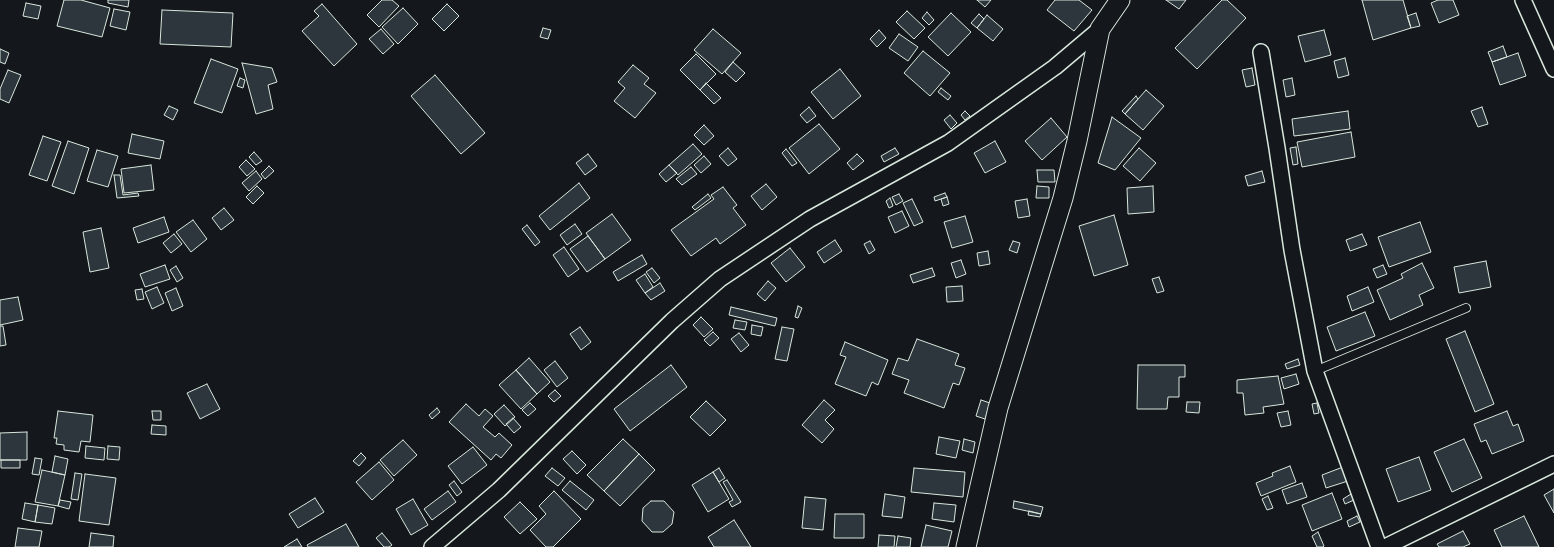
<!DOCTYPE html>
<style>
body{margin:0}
canvas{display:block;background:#14181c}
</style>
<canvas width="1554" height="547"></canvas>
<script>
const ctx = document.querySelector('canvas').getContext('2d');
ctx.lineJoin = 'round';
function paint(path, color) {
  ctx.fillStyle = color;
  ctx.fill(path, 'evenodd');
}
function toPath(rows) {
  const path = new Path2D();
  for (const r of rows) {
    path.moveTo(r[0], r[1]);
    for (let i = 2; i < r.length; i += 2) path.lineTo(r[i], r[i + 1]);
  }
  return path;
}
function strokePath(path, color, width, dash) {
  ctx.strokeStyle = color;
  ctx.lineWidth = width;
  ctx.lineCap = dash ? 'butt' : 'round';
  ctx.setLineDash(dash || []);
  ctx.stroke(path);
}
const building = toPath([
 [64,0,81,0,110,8,102,37,57,26,64,0],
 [108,0,129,0,128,7,108,3,108,0],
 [382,0,392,0,399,6,379,27,367,15,382,0],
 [977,0,991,0,985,7,977,0],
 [1055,0,1079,0,1092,10,1074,31,1047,10,1055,0],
 [1166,0,1186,0,1179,9,1166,0],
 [1222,0,1227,0,1246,18,1197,69,1175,48,1222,0],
 [1362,0,1403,0,1411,28,1373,40,1362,0],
 [1438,0,1453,0,1459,15,1439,23,1431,3,1438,0],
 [26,3,41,6,38,19,23,16,26,3],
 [322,4,357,44,334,66,302,31,319,16,314,11,322,4],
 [447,4,459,16,444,31,432,19,447,4],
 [403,8,418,24,398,44,382,27,403,8],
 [114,9,130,12,126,30,110,26,114,9],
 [162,10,233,13,231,47,160,44,162,10],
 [907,11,925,28,914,39,896,22,907,11],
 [927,12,934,20,929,25,922,18,927,12],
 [951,13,971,32,948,56,928,37,951,13],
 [1416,13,1420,26,1411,28,1407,16,1416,13],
 [979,14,984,19,977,28,971,23,979,14],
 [987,15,1003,29,993,41,977,28,987,15],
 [543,28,551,30,548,39,540,37,543,28],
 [381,29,394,44,383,54,369,39,381,29],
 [713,29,741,53,722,74,694,50,713,29],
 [879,30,886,38,877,47,870,39,879,30],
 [1324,30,1331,55,1305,62,1298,36,1324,30],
 [899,34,918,47,908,61,889,48,899,34],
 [1503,46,1507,57,1492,62,1488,52,1503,46],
 [0,49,9,53,5,64,0,62,0,49],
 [923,51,950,73,930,96,904,73,923,51],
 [1518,53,1526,76,1500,85,1492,62,1518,53],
 [696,54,716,74,700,90,680,70,696,54],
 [1345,58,1349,75,1338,78,1334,61,1345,58],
 [211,59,238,69,222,113,194,103,211,59],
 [733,62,745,73,736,82,725,72,733,62],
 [242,63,272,68,277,82,268,85,273,109,256,114,242,63],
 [633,65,649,78,644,84,656,93,635,118,614,101,625,88,618,82,633,65],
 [1252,68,1255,85,1246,87,1242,70,1252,68],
 [840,69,861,96,833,119,811,92,840,69],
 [8,70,21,75,9,103,0,99,0,89,8,70],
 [435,75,485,133,461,154,411,96,435,75],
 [240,78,245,80,243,88,237,86,240,78],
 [1292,78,1295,95,1286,97,1283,80,1292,78],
 [706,83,721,98,714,104,700,90,706,83],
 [941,88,951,96,948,100,938,92,941,88],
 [1146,90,1164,106,1143,130,1125,114,1146,90],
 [1136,96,1138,99,1125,114,1122,111,1136,96],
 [169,106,178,110,173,120,164,115,169,106],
 [809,107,816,116,807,123,800,115,809,107],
 [1482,107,1488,124,1478,127,1471,111,1482,107],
 [965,111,970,116,965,120,961,115,965,111],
 [1348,111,1350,129,1294,136,1292,119,1348,111],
 [950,115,957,123,951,129,944,120,950,115],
 [1112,117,1141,138,1115,170,1098,163,1112,117],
 [1051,118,1067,137,1042,160,1025,141,1051,118],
 [819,124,840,149,809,174,789,148,819,124],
 [704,125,714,136,704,145,694,135,704,125],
 [1351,132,1355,157,1302,167,1297,142,1351,132],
 [132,134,164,141,160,159,128,153,132,134],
 [43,136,61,142,47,181,29,175,43,136],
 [68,141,89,148,74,194,52,186,68,141],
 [995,141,1006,162,985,173,974,153,995,141],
 [693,144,702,154,678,175,669,165,693,144],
 [1296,147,1298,164,1293,165,1290,148,1296,147],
 [728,148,737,159,728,166,719,156,728,148],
 [895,148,899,154,884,162,881,156,895,148],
 [1139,148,1156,163,1140,181,1123,166,1139,148],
 [786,149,797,163,792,166,782,153,786,149],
 [97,150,118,156,108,187,87,181,97,150],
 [254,152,262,161,256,165,249,157,254,152],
 [588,154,597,166,585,175,576,163,588,154],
 [857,154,864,161,853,170,847,163,857,154],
 [704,156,711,164,701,173,694,165,704,156],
 [246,160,255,169,247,176,239,167,246,160],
 [151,165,154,190,124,193,121,169,151,165],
 [669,165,677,173,666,182,659,174,669,165],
 [269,166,274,171,265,179,261,174,269,166],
 [691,167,697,174,682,185,676,179,691,167],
 [1037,170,1054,170,1055,182,1038,182,1037,170],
 [256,171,262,179,249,191,242,183,256,171],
 [1262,171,1265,182,1248,186,1245,176,1262,171],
 [114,175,120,175,123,195,138,193,139,196,117,198,114,175],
 [579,183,590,198,550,230,539,216,579,183],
 [766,184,777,197,762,210,751,196,766,184],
 [257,186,264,193,253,204,246,197,257,186],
 [1037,186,1049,187,1049,198,1036,198,1037,186],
 [1153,186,1154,212,1128,214,1127,188,1153,186],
 [723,187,737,205,733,208,746,225,720,244,716,238,691,256,671,230,714,199,711,195,723,187],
 [945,193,947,197,935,201,934,197,945,193],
 [708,194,711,198,695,210,692,207,708,194],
 [899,194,903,201,896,205,892,197,899,194],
 [947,197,949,204,943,206,941,199,947,197],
 [890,198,893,206,889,208,886,201,890,198],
 [912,199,923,222,914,226,903,203,912,199],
 [1027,199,1030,216,1018,218,1015,201,1027,199],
 [224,208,234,220,221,230,212,218,224,208],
 [902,211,909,226,895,233,888,217,902,211],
 [612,214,631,240,605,259,586,233,612,214],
 [1114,215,1128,265,1094,276,1079,226,1114,215],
 [965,216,973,242,952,248,944,222,965,216],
 [164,217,169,232,138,243,133,228,164,217],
 [193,220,207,239,191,252,176,232,193,220],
 [1420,222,1431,252,1389,267,1378,237,1420,222],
 [575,224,582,234,567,245,560,235,575,224],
 [527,225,540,242,535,246,522,229,527,225],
 [101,228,109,268,90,272,83,232,101,228],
 [174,234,182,244,171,253,163,243,174,234],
 [1362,234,1367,245,1350,251,1346,240,1362,234],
 [588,236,605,259,587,272,570,249,588,236],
 [835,240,842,251,824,263,817,252,835,240],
 [870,241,875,250,869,254,864,244,870,241],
 [1013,241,1020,243,1017,253,1009,250,1013,241],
 [564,247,579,269,568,277,553,255,564,247],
 [790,248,805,267,786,282,771,263,790,248],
 [988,251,990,264,979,266,977,253,988,251],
 [642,255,647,264,618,281,613,272,642,255],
 [961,260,966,274,956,278,951,263,961,260],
 [1486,261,1491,287,1459,293,1454,267,1486,261],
 [1422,263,1434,288,1419,295,1423,305,1390,320,1377,290,1403,278,1401,274,1422,263],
 [165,265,170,279,145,287,140,274,165,265],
 [1383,265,1387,274,1377,278,1373,269,1383,265],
 [176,266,183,278,177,282,170,270,176,266],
 [652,268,660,278,654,283,646,272,652,268],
 [932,268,935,276,913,283,910,275,932,268],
 [645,274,653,287,645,293,636,280,645,274],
 [1159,277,1164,291,1157,293,1152,279,1159,277],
 [768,281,776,288,765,301,757,294,768,281],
 [660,283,665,291,651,300,645,293,660,283],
 [962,286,963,301,947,302,946,287,962,286],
 [157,287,164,303,152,309,145,292,157,287],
 [1368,287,1374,302,1352,311,1347,296,1368,287],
 [176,288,183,306,172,311,165,293,176,288],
 [142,289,144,299,137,300,135,290,142,289],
 [18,297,23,320,0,325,0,300,18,297],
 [798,306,802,308,798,318,795,317,798,306],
 [731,307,777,318,775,326,729,315,731,307],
 [1365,312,1375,336,1336,351,1327,327,1365,312],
 [701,317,713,329,704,337,693,325,701,317],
 [735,320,747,322,745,330,733,328,735,320],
 [752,325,763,327,761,336,751,334,752,325],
 [0,326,3,326,6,345,0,346,0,326],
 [580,327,591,342,581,350,570,334,580,327],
 [782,327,794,329,787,361,775,359,782,327],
 [1465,331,1494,404,1475,412,1446,339,1465,331],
 [713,332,719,338,710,346,704,340,713,332],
 [739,333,749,345,741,352,731,339,739,333],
 [917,339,959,354,955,365,965,368,959,385,953,383,944,408,904,393,909,380,892,374,898,358,908,361,917,339],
 [845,342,888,360,878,385,872,382,866,396,835,384,846,357,840,355,845,342],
 [529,358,550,382,537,394,516,370,529,358],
 [1298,359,1300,365,1287,369,1285,364,1298,359],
 [555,361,568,378,557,387,544,370,555,361],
 [671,365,687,387,630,431,614,409,671,365],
 [1138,365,1185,365,1185,377,1179,377,1179,397,1168,397,1167,409,1137,409,1138,365],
 [516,370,537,394,521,409,499,385,516,370],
 [1296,374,1299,384,1284,389,1281,378,1296,374],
 [1278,376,1284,404,1263,407,1264,413,1245,415,1243,393,1237,393,1237,380,1278,376],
 [207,384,220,409,200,419,187,393,207,384],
 [555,390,561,396,554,402,548,396,555,390],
 [824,400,835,410,825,420,834,429,822,443,802,425,824,400],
 [981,400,990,403,985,419,976,416,981,400],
 [706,401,726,420,710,436,690,417,706,401],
 [1187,402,1200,402,1199,413,1186,412,1187,402],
 [530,403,536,409,528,416,522,410,530,403],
 [1317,403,1319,413,1314,414,1312,404,1317,403],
 [466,404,479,416,485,409,493,416,483,427,495,437,499,433,512,445,501,458,496,454,491,460,449,422,466,404],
 [504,405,515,417,505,426,494,414,504,405],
 [437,408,440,412,432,419,429,415,437,408],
 [58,411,93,415,90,442,81,441,79,452,64,450,64,445,56,444,57,438,54,438,58,411],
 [152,411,161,411,161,420,153,420,152,411],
 [1288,411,1291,425,1281,427,1277,413,1288,411],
 [1507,411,1513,426,1518,424,1524,441,1492,454,1486,440,1481,442,1474,424,1507,411],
 [513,418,521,427,514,433,506,424,513,418],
 [152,425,166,426,166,435,151,434,152,425],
 [27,432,27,460,0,460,0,433,27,432],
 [939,437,960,441,956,458,936,454,939,437],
 [623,439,639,454,604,491,587,475,623,439],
 [964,439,975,442,973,453,962,450,964,439],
 [1464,439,1482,478,1452,492,1434,452,1464,439],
 [403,440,417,455,394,476,380,460,403,440],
 [86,446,105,448,104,460,85,458,86,446],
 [108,446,120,447,119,460,107,459,108,446],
 [473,447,487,465,462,484,448,466,473,447],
 [572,451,586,465,577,474,563,459,572,451],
 [361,453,366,458,359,466,353,461,361,453],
 [639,454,655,470,620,506,604,491,639,454],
 [55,456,68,459,65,475,52,472,55,456],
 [1419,457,1431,490,1398,502,1386,469,1419,457],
 [35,458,42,459,39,475,32,474,35,458],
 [1,460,20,460,20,468,1,468,1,460],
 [379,462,394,480,372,500,356,482,379,462],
 [1290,466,1296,482,1261,496,1256,483,1273,476,1272,473,1290,466],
 [1343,467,1348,481,1326,488,1322,475,1343,467],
 [552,468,565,478,558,486,545,476,552,468],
 [719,468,725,478,719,482,713,472,719,468],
 [914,468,965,472,963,497,911,492,914,468],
 [42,470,65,475,58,506,35,502,42,470],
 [713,472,729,499,708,512,692,485,713,472],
 [75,473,82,474,78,500,71,499,75,473],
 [85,474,116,478,109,525,79,521,85,474],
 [727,480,741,502,732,507,729,502,733,500,723,482,727,480],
 [454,481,462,492,457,496,449,485,454,481],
 [570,481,594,500,586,510,562,490,570,481],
 [1302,483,1307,497,1287,504,1282,490,1302,483],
 [1554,489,1554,513,1544,495,1554,489],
 [448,491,456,502,432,520,424,509,448,491],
 [554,491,581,519,553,547,546,547,530,530,546,514,539,506,554,491],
 [1332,493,1342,519,1312,531,1302,505,1332,493],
 [885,494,905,497,902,518,882,516,885,494],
 [1351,494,1354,500,1345,504,1343,499,1351,494],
 [1268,496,1273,508,1267,510,1262,499,1268,496],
 [805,497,826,499,823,530,802,528,805,497],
 [315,498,324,512,298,528,289,514,315,498],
 [413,499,428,525,411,535,396,509,413,499],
 [60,500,71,502,69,509,58,506,60,500],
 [651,501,664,501,674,512,672,524,663,532,652,532,642,521,643,508,651,501],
 [1014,501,1043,507,1041,514,1013,508,1014,501],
 [520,502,537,519,520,534,504,517,520,502],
 [25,503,38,505,35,522,22,519,25,503],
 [934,503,956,505,954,522,932,519,934,503],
 [38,505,55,508,52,524,35,522,38,505],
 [1029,511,1041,514,1040,517,1028,515,1029,511],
 [835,514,864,514,864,538,834,538,835,514],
 [1357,516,1360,522,1349,527,1347,521,1357,516],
 [1524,516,1539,547,1502,547,1494,530,1524,516],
 [734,520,751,547,714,547,708,537,734,520],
 [346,524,359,547,308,547,307,545,346,524],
 [926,525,952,531,948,547,921,547,926,525],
 [18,528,42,531,39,547,15,547,18,528],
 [1463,531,1470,544,1463,547,1439,547,1437,544,1463,531],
 [1318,532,1324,546,1323,547,1317,547,1312,536,1318,532],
 [91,533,114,536,113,547,89,547,91,533],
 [382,533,392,545,389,547,384,547,376,538,382,533],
 [879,535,895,536,894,547,878,547,879,535],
 [898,536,911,538,910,547,896,547,898,536],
 [297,539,302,547,284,547,297,539]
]);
paint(building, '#2c363c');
strokePath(building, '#d8e6dc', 1);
const service = toPath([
 [1315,371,1466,308]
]);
const minor = toPath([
 [1523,0,1554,69],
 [1261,52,1277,148,1292,250,1315,371,1379,547],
 [432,547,499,490,672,321,720,279,810,219,948,143,1055,67,1100,29],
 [1385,547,1554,464]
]);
const tertiary = toPath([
 [966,547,998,408,1063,198,1077,141,1100,29,1120,0]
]);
strokePath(service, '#d8e6dc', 10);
strokePath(minor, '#d8e6dc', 18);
strokePath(tertiary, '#d8e6dc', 21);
strokePath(service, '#14181c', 8);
strokePath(minor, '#14181c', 15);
strokePath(tertiary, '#14181c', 19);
</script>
